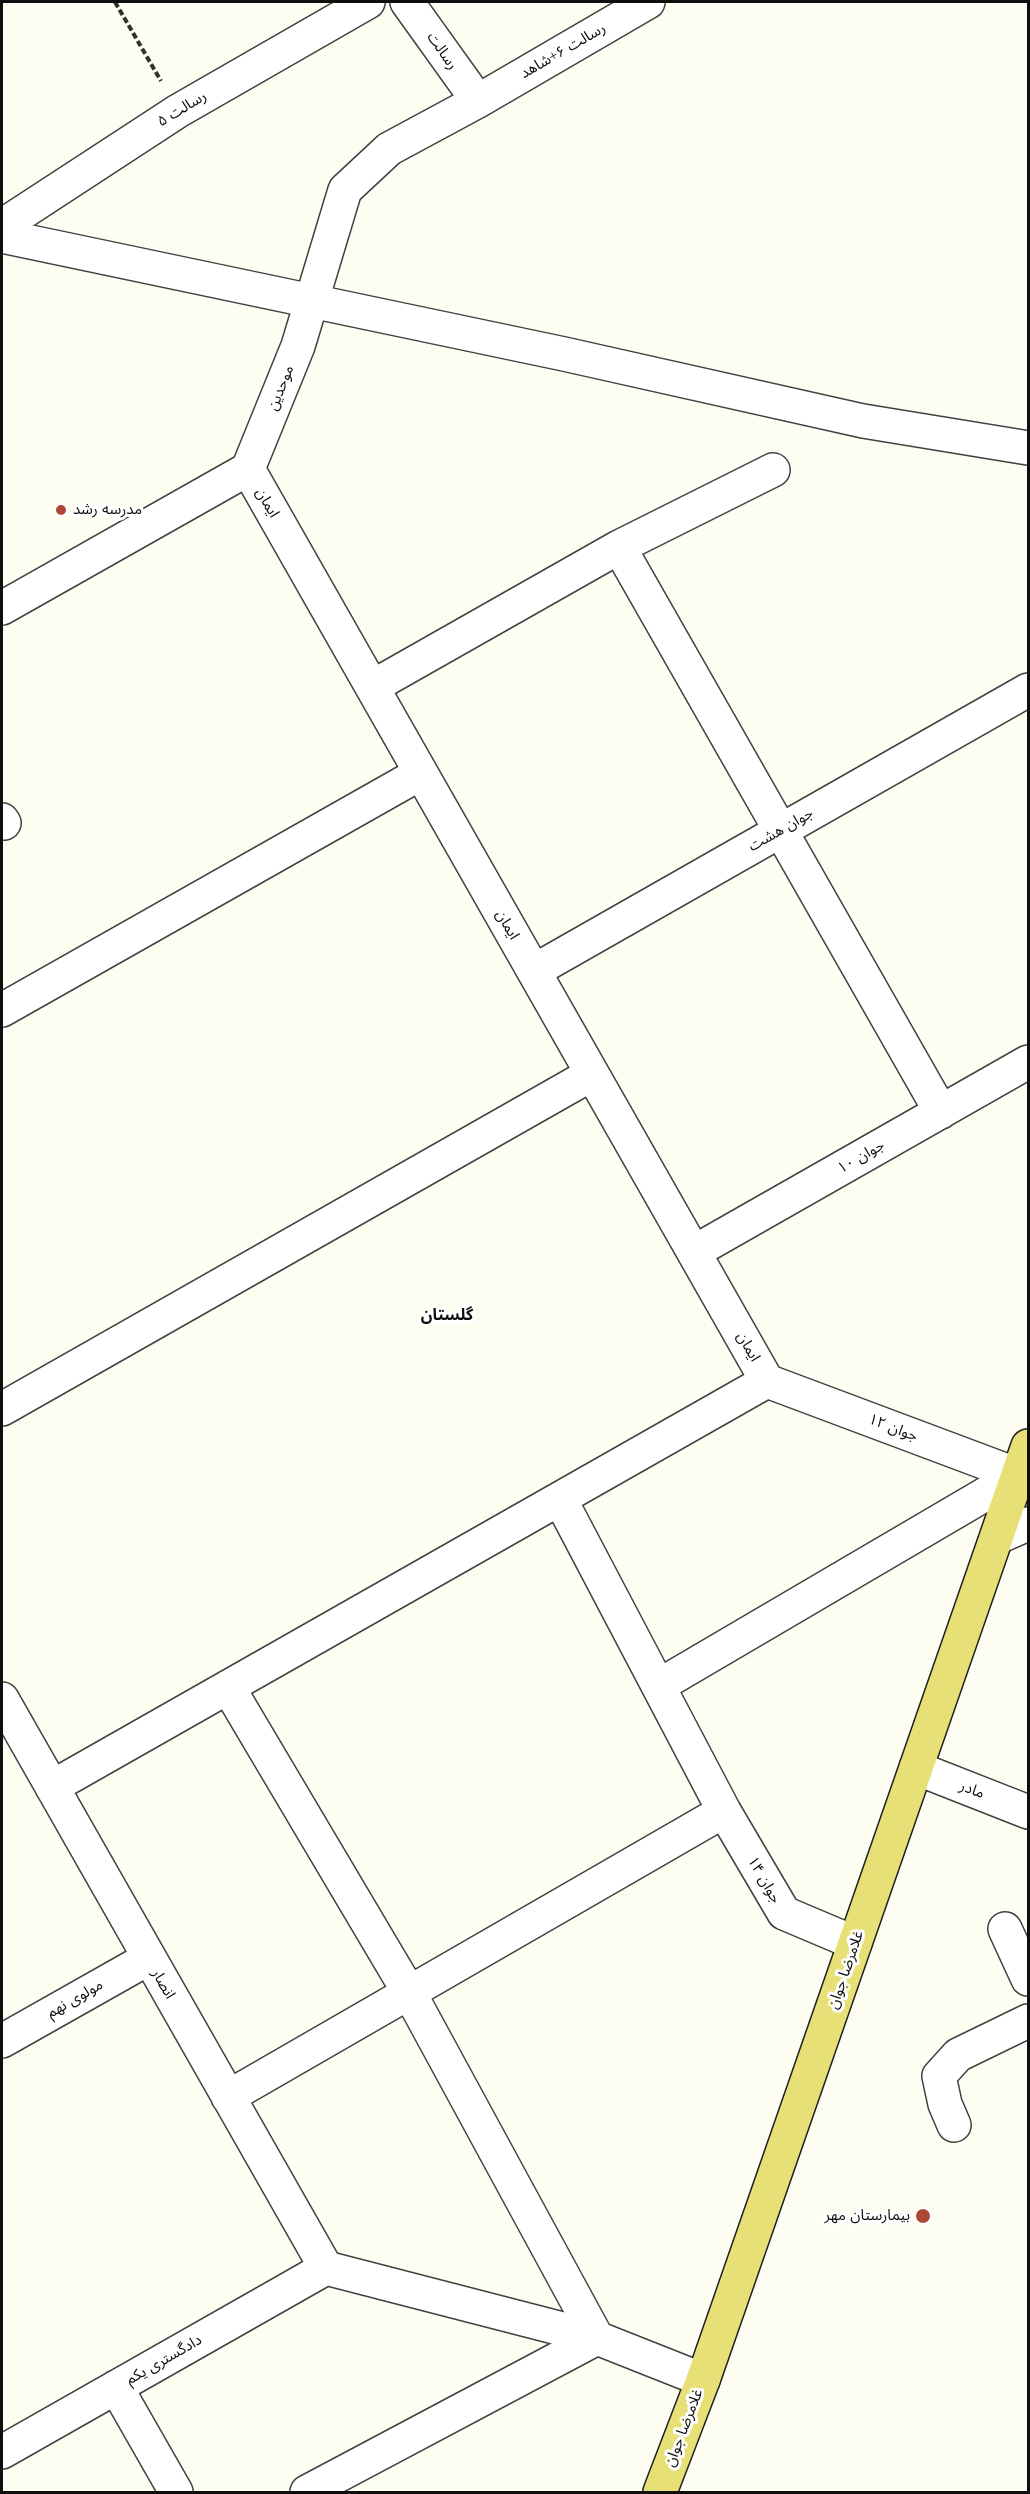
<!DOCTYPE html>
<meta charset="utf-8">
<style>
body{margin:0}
#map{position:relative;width:1030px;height:2494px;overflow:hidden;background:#fdfdf1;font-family:"Libre Baskerville",serif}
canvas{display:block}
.frame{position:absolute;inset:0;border:3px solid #0e0e0e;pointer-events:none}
</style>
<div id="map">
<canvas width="1030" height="2494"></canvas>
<div class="frame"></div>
</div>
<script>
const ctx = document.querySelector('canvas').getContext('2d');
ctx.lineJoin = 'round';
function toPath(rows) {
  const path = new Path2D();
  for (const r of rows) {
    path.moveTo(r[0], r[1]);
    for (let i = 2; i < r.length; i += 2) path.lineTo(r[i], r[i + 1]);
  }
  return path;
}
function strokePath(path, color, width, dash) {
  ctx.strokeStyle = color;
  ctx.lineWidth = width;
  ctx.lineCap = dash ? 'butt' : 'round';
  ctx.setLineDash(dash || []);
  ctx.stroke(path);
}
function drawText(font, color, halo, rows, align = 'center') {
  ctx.font = font + ' "Libre Baskerville","Noto Sans Arabic",serif';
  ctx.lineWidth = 6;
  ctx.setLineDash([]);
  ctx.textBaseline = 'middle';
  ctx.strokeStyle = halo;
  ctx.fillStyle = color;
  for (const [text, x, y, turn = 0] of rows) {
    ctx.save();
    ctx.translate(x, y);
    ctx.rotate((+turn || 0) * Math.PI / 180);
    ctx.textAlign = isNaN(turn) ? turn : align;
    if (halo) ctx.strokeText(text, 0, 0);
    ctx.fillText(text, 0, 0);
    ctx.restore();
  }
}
const minor = toPath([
 [407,2,478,101],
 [2,226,178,111,368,2],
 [2,236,564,354,863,421,1028,448],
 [248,469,767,1381],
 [619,547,941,1112],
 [2,608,248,469,298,346,345,190,389,149,478,101,648,2],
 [372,687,619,547,773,470],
 [2,820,4,823],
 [534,971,1028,690],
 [2,1010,421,773],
 [694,1252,1028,1062],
 [767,1381,1018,1475],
 [2,1409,592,1074],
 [560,1499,724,1811,784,1913,855,1943],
 [998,1537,1028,1524],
 [660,1685,1018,1475],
 [228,1687,410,1994,597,2338,307,2492],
 [2,1699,326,2268],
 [916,1768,1028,1812],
 [52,1787,767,1381],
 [1005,1929,1028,1979],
 [2,2041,149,1958],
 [228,2097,724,1811],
 [954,2125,945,2104,939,2076,958,2055,1028,2021],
 [326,2268,597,2338,703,2380],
 [116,2387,176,2492],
 [2,2452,326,2268]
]);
const major = toPath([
 [660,2492,703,2380,1028,1446]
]);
strokePath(minor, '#414141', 36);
strokePath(major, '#1f1f1f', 36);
strokePath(toPath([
 [115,2,161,81]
]), '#303030', 4, [6, 3]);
strokePath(minor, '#fff', 33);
strokePath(major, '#e7e077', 33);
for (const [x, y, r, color] of [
 [61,510,6,"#ad4737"],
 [923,2216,8,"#ad4737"]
]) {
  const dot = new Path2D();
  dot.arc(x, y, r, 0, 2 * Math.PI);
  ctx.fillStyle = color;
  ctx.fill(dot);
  strokePath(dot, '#fff', 2);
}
drawText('15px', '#0e0e0e', '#fff', [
 ["رسالت",442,51,55],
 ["رسالت ۶+شاهد",563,51,-30],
 ["رسالت ۵",182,109,-31],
 ["موحدین",281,388,-68],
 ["ایمان",267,503,60],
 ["جوان هشت",781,830,-30],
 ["ایمان",507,925,60],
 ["جوان ۱۰",861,1157,-30],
 ["ایمان",748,1347,60],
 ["جوان ۱۲",893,1428,21],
 ["مادر",972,1790,21],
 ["جوان ۱۴",764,1880,60],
 ["غلامرضا جوان",846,1970,-71],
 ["انصار",163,1984,60],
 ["مولوی نهم",75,1999,-30],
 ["دادگستری یکم",164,2360,-30],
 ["غلامرضا جوان",684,2428,-69]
]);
drawText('15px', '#0e0e0e', '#fff', [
 ["مدرسه رشد",73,510],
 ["بیمارستان مهر",910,2216,"right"]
], 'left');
drawText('bold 16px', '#0e0e0e', '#fff', [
 ["گلستان",447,1315]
]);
</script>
